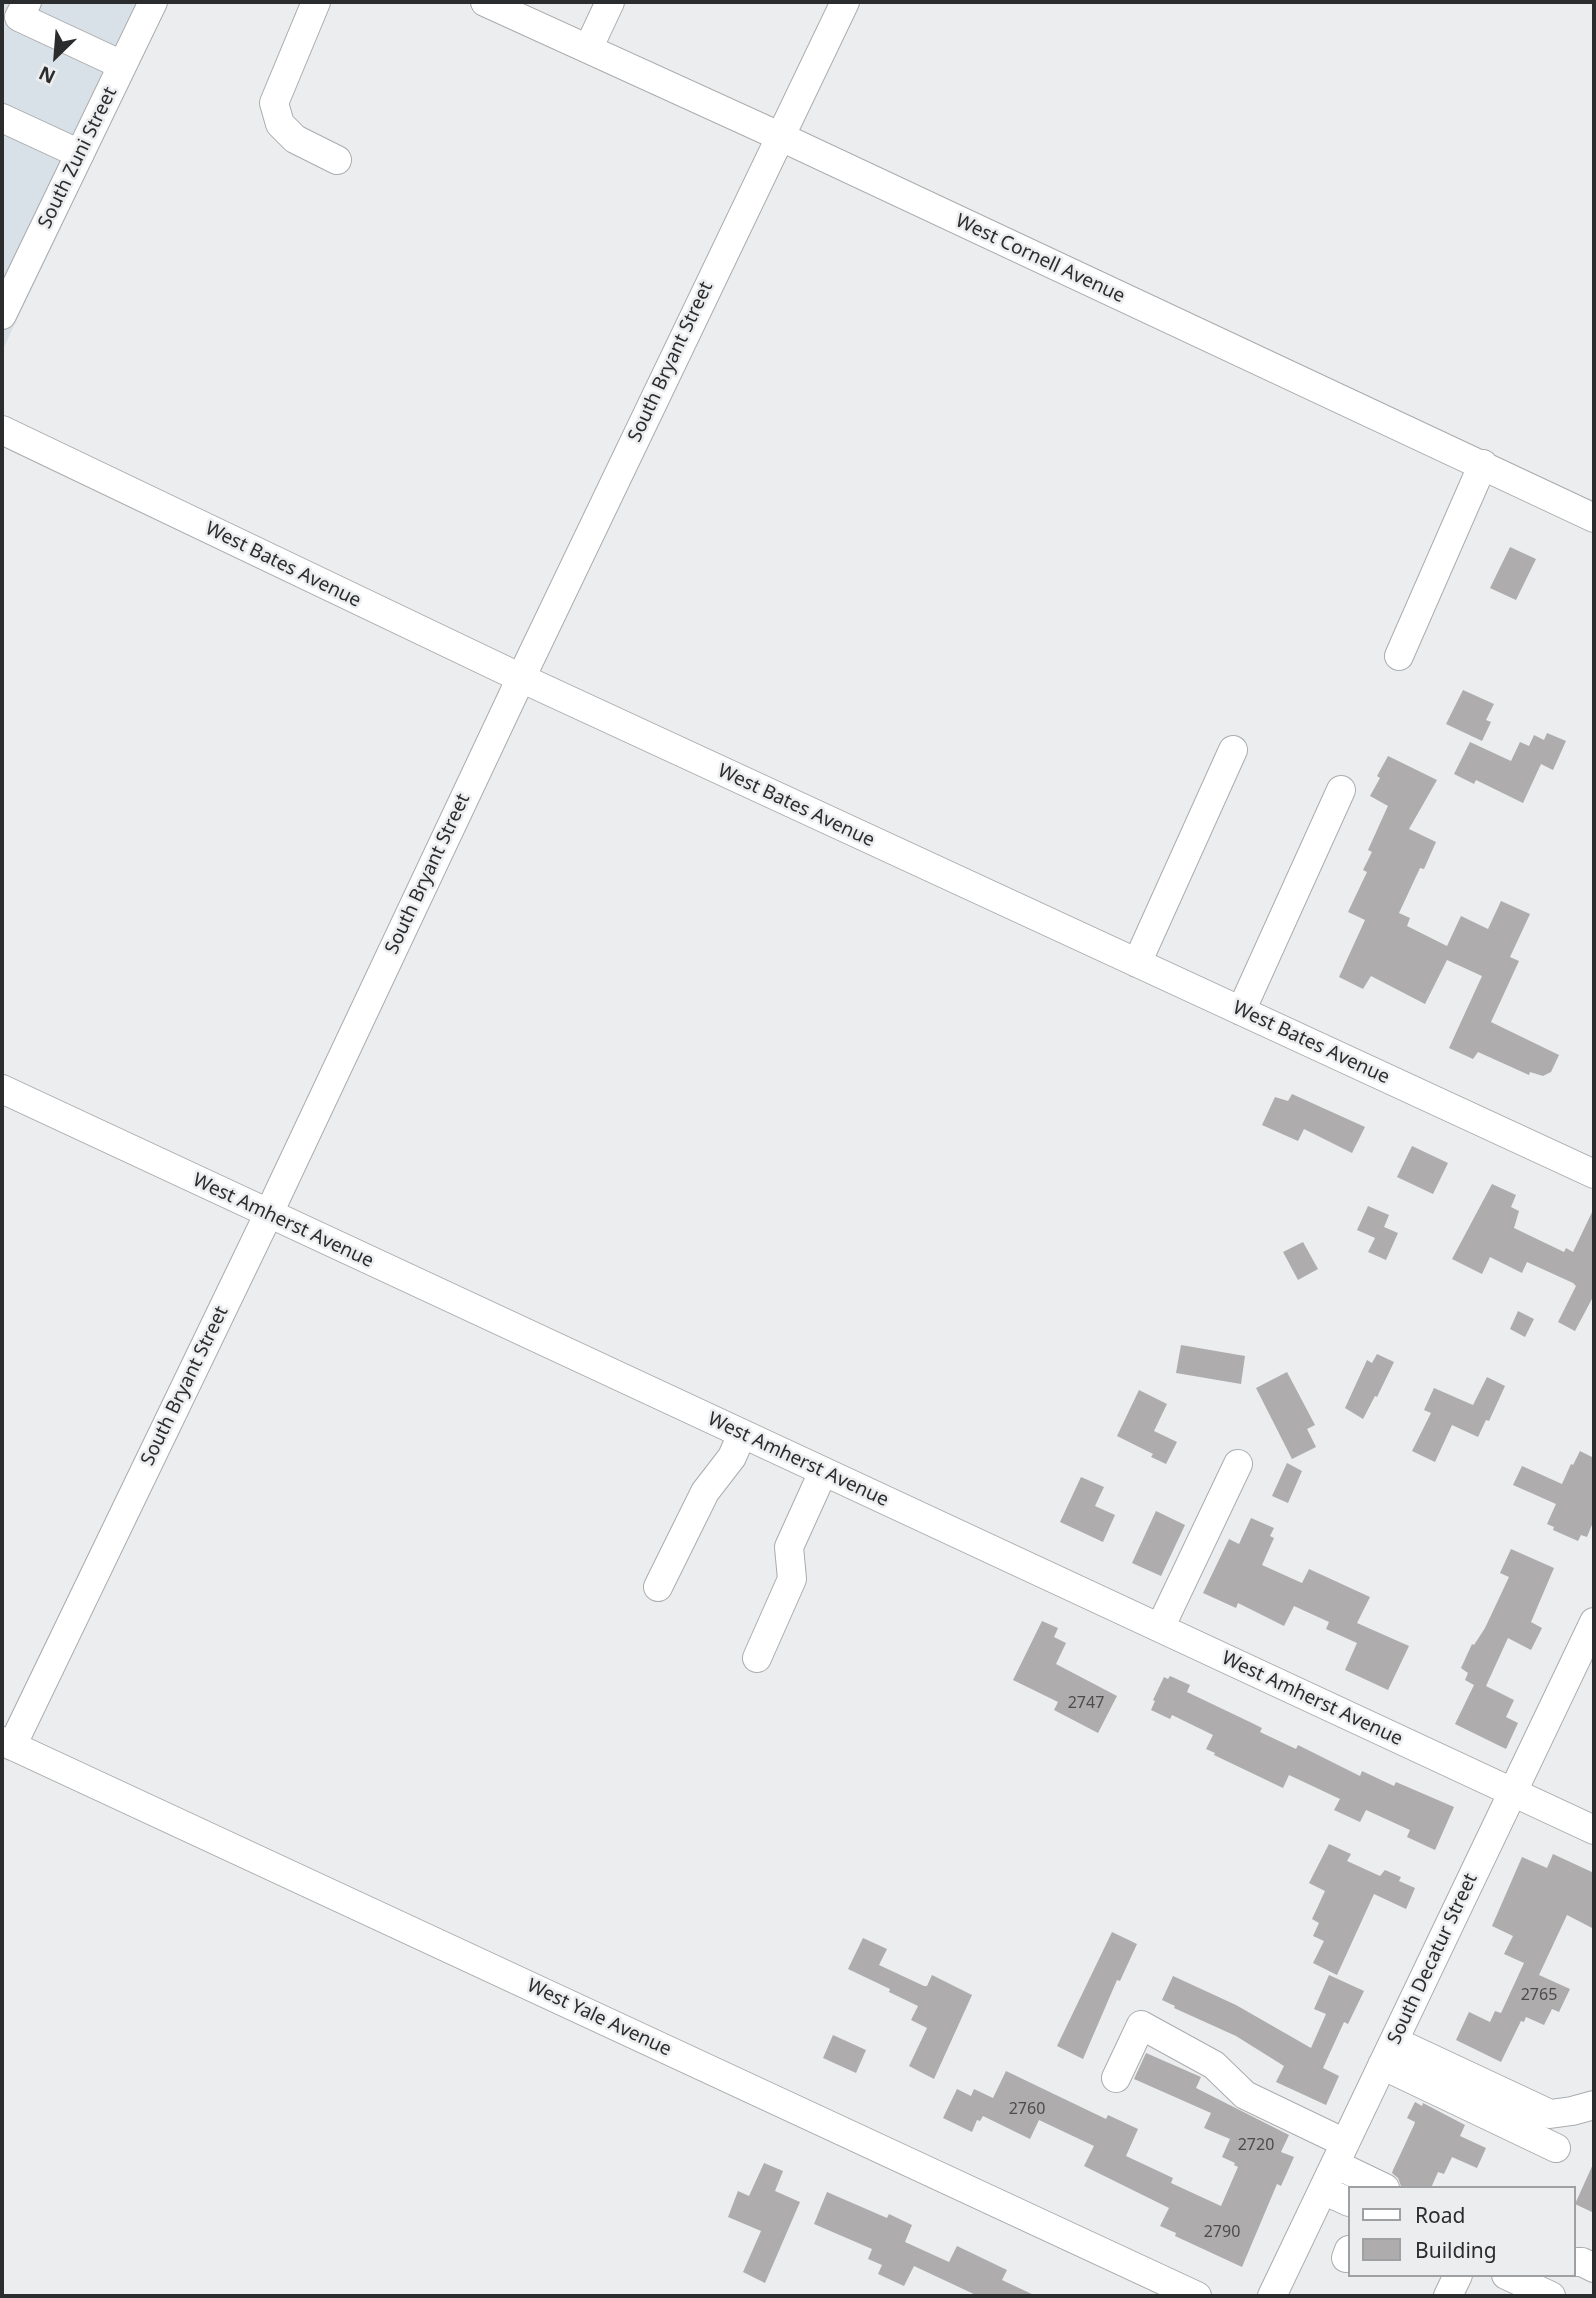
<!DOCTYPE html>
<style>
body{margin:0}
#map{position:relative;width:1596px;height:2298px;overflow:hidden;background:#ebedef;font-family:"Noto Sans",sans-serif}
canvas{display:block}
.frame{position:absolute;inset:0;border:4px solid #2b2c2d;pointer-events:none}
.legend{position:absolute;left:1348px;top:2186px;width:228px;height:91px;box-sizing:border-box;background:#ebedef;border:2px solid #9ea0a1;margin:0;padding:9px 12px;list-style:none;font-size:21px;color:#2b2c2d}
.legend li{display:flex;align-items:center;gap:14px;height:35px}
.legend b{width:35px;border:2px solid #9ea0a1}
.north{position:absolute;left:21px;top:21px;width:70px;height:70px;-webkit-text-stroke:5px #ebedef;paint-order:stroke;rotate:205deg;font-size:19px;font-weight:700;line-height:28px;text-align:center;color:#2b2c2d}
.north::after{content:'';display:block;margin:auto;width:24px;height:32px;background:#2b2c2d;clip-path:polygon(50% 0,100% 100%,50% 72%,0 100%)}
</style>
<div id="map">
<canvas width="1596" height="2298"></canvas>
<div class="frame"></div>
<ul class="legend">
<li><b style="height:9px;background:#fff"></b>Road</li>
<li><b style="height:19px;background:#aeacad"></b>Building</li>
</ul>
<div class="north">N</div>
</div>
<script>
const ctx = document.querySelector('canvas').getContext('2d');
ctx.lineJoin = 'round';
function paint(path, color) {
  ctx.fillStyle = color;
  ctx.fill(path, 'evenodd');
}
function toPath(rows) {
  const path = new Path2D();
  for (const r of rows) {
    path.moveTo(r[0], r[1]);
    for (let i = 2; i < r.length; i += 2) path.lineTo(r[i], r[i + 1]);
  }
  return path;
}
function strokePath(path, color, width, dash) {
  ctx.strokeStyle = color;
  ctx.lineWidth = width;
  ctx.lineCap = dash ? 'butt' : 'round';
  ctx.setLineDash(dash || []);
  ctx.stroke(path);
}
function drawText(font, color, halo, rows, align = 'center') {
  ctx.font = font + ' "Noto Sans",sans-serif';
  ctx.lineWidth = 5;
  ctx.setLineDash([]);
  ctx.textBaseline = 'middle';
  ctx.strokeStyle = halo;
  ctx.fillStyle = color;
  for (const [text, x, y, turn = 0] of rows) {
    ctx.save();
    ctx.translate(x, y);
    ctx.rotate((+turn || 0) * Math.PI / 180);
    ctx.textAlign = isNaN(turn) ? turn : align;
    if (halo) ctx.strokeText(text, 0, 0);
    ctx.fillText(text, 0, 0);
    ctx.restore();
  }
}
paint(toPath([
 [2,2,169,2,2,351]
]), '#d9e1e8');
paint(toPath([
 [1510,547,1536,559,1516,600,1490,588],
 [1463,690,1494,704,1486,720,1491,722,1482,741,1446,724],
 [1547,733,1566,741,1553,770,1541,764,1523,803,1476,780,1474,784,1454,774,1470,742,1511,761,1520,742,1529,746,1534,735,1544,740],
 [1388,756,1437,780,1409,829,1436,842,1424,869,1420,868,1399,913,1410,918,1407,926,1447,946,1461,916,1488,929,1501,901,1530,914,1510,957,1519,961,1491,1022,1559,1055,1551,1072,1543,1076,1530,1072,1529,1075,1478,1052,1473,1059,1449,1048,1482,976,1447,960,1425,1004,1371,976,1363,989,1339,977,1365,920,1348,912,1367,872,1363,870,1372,852,1368,850,1387,808,1388,806,1370,796,1380,778,1377,776],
 [1292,1094,1365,1127,1352,1153,1304,1129,1298,1141,1262,1125,1275,1097,1288,1101],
 [1412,1146,1448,1163,1433,1194,1397,1177],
 [1492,1184,1516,1195,1511,1207,1519,1211,1514,1228,1564,1252,1566,1248,1573,1252,1594,1208,1594,1295,1575,1331,1558,1322,1576,1286,1573,1283,1527,1262,1522,1273,1490,1257,1482,1274,1452,1259],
 [1368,1206,1389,1215,1384,1227,1398,1233,1386,1260,1368,1252,1375,1238,1357,1230],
 [1303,1242,1318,1269,1298,1280,1283,1252],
 [1518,1311,1534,1319,1525,1337,1510,1329],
 [1181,1345,1245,1356,1241,1384,1176,1373],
 [1377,1354,1394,1362,1377,1397,1375,1396,1363,1419,1345,1408,1367,1360,1372,1363],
 [1287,1372,1315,1425,1307,1429,1316,1447,1292,1459,1256,1388],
 [1487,1377,1505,1386,1489,1421,1486,1420,1478,1437,1452,1425,1435,1462,1412,1451,1431,1413,1424,1410,1434,1388,1473,1405],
 [1139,1390,1167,1404,1154,1431,1177,1442,1166,1464,1151,1457,1153,1454,1117,1436],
 [1580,1451,1594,1458,1594,1520,1587,1537,1581,1535,1578,1541,1553,1530,1554,1527,1547,1524,1556,1504,1513,1485,1522,1466,1562,1484,1571,1464,1573,1465],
 [1287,1463,1302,1471,1288,1503,1272,1496],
 [1081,1477,1104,1487,1095,1506,1115,1515,1103,1542,1060,1522],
 [1156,1511,1185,1525,1161,1576,1132,1563],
 [1251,1518,1274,1528,1270,1536,1274,1538,1262,1565,1302,1583,1309,1569,1370,1597,1357,1623,1409,1646,1388,1690,1345,1670,1357,1643,1326,1629,1329,1622,1294,1606,1284,1626,1238,1603,1236,1608,1203,1593,1229,1539,1239,1544],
 [1511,1549,1554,1568,1531,1622,1542,1628,1531,1650,1508,1638,1486,1686,1514,1700,1506,1717,1518,1723,1506,1749,1455,1724,1474,1685,1465,1680,1468,1673,1461,1668,1472,1644,1474,1645,1485,1628,1509,1577,1500,1573],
 [1042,1621,1058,1628,1054,1637,1066,1643,1056,1664,1117,1696,1098,1733,1054,1710,1058,1702,1013,1680],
 [1170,1676,1190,1685,1187,1692,1252,1723,1262,1728,1260,1732,1296,1749,1298,1745,1360,1776,1362,1771,1394,1786,1396,1782,1454,1807,1435,1850,1407,1837,1410,1830,1366,1810,1360,1822,1334,1810,1340,1799,1289,1775,1283,1788,1214,1755,1215,1753,1206,1749,1213,1735,1172,1715,1170,1719,1151,1710,1155,1701,1153,1700,1164,1677,1168,1679],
 [1329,1844,1351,1854,1347,1861,1380,1876,1385,1870,1401,1877,1399,1881,1415,1888,1406,1909,1374,1894,1337,1975,1313,1963,1324,1941,1313,1936,1319,1923,1312,1919,1325,1891,1309,1883],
 [1553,1854,1594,1873,1594,1929,1567,1915,1539,1975,1570,1989,1559,2012,1552,2009,1544,2025,1526,2017,1524,2022,1521,2021,1501,2062,1456,2040,1469,2012,1490,2022,1495,2011,1501,2013,1524,1963,1504,1954,1513,1936,1492,1926,1522,1857,1547,1868],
 [1112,1932,1137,1944,1120,1981,1117,1980,1083,2059,1057,2046],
 [863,1938,887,1949,879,1965,924,1986,927,1986,932,1975,972,1995,934,2079,909,2066,927,2028,911,2020,918,2006,889,1992,890,1989,848,1969],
 [1329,1975,1364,1991,1348,2024,1344,2022,1323,2068,1339,2076,1326,2105,1276,2082,1284,2066,1236,2036,1174,2008,1175,2006,1162,2000,1173,1976,1236,2005,1311,2048,1326,2014,1314,2009],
 [833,2035,866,2050,856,2073,823,2058],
 [1146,2053,1201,2077,1196,2088,1289,2135,1281,2152,1294,2157,1281,2186,1277,2184,1242,2267,1175,2236,1176,2233,1160,2226,1169,2208,1084,2166,1094,2146,1039,2120,1030,2139,983,2116,980,2121,977,2120,972,2132,943,2118,957,2089,971,2096,974,2089,993,2098,1006,2071,1106,2119,1108,2115,1138,2129,1126,2156,1173,2178,1171,2183,1221,2206,1238,2167,1234,2165,1235,2163,1222,2157,1230,2139,1204,2128,1211,2113,1134,2079],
 [1415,2102,1422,2106,1423,2103,1465,2125,1460,2136,1486,2148,1477,2168,1452,2157,1444,2174,1438,2172,1431,2188,1401,2186,1398,2178,1392,2173,1393,2170,1414,2125,1415,2122,1407,2118],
 [1594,2162,1594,2213,1575,2204],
 [764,2163,783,2171,775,2191,800,2202,765,2283,743,2272,761,2231,728,2217,738,2191,749,2196],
 [827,2192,887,2218,889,2214,912,2225,905,2242,949,2262,957,2246,1007,2270,1002,2280,1036,2296,978,2296,914,2266,904,2286,878,2274,882,2265,868,2259,872,2249,814,2224]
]), '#aeacad');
const minor = toPath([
 [27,2,19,17,122,65],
 [316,2,274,103,280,124,295,139,337,160],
 [485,2,779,136,1594,518],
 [588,49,610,2],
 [2,118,80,154],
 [2,315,153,2],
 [2,430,521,678,1594,1174],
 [1399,656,1483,464],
 [1137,963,1233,750],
 [1241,1011,1341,790],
 [2,1089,1594,1830],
 [658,1587,705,1492,732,1457,742,1434],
 [1160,1628,1238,1464],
 [757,1658,792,1579,789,1547,823,1472],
 [2,1741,1197,2296],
 [12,1746,268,1215,521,678,845,2],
 [1394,2041,1550,2114,1572,2111,1594,2105],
 [1382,2065,1556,2148],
 [1116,2078,1141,2025,1214,2065,1245,2095,1345,2143],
 [1335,2164,1385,2188],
 [1323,2190,1349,2202],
 [1346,2258,1349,2250],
 [1573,2262,1582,2262,1594,2268],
 [1506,2275,1551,2296],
 [1272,2296,1594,1622],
 [1448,2296,1458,2275]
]);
strokePath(minor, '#aaacae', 30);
strokePath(minor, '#fff', 28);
drawText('16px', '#4c4c4d', null, [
 ["2747",1086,1703],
 ["2765",1539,1995],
 ["2760",1027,2109],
 ["2720",1256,2145],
 ["2790",1222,2232]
]);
drawText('19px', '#2b2c2d', '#ebedef', [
 ["South Zuni Street",78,158,-64],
 ["West Cornell Avenue",1040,259,25],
 ["South Bryant Street",671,362,-65],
 ["West Bates Avenue",283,565,26],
 ["West Bates Avenue",796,806,25],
 ["South Bryant Street",428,874,-65],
 ["West Bates Avenue",1311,1043,25],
 ["West Amherst Avenue",283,1221,25],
 ["South Bryant Street",185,1386,-64],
 ["West Amherst Avenue",798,1460,25],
 ["West Amherst Avenue",1312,1699,25],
 ["South Decatur Street",1433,1959,-65],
 ["West Yale Avenue",599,2018,25]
]);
</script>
